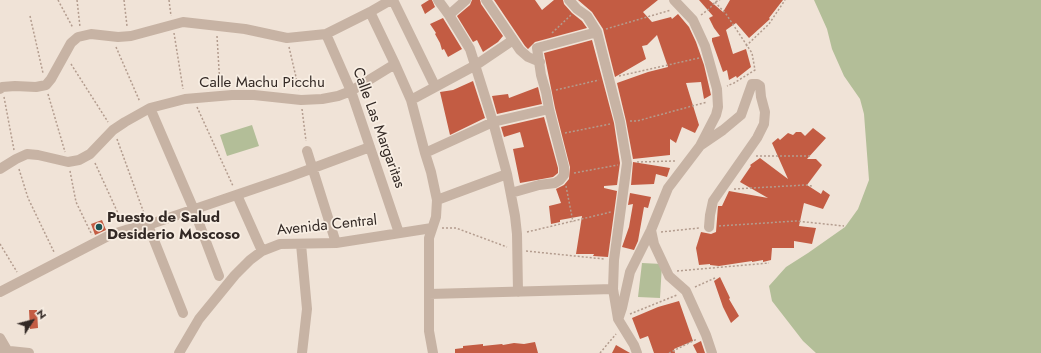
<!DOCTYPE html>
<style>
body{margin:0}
#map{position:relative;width:1041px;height:353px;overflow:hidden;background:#f0e3d7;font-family:Jost,sans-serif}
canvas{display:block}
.north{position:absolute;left:12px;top:301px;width:40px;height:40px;-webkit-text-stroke:3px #f8eee3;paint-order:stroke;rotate:54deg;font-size:11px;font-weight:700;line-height:16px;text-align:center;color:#332925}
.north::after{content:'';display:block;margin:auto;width:14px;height:18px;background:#332925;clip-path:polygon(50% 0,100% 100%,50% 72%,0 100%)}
</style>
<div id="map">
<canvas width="1041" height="353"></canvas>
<div class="north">N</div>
</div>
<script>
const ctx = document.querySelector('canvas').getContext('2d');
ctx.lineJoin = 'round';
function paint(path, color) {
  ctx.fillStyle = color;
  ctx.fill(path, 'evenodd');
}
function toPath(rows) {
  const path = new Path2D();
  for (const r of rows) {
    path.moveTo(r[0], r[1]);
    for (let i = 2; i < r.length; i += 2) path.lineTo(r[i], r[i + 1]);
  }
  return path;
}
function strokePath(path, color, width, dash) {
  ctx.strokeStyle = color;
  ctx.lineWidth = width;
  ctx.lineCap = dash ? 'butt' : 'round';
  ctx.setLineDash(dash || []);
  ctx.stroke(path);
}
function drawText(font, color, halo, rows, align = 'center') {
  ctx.font = font + ' Jost,sans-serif';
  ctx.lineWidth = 3.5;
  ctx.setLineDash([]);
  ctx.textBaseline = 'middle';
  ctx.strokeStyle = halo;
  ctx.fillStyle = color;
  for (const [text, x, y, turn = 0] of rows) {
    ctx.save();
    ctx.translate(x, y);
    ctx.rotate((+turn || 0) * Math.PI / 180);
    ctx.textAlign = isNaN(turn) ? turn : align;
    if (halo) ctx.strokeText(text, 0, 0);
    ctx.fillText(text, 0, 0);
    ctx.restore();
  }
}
paint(toPath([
 [814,0,1041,0,1041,353,816,353,803,341,772,301,769,286,786,267,808,253,845,227,858,209,869,180,864,114,860,99,844,76,832,49,827,29],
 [252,125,259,146,227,156,220,135],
 [642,263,662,264,660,298,638,297]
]), '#b3be98');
paint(toPath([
 [429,0,432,0,435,7,425,14,421,5],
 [472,0,480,0,481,4,503,36,498,42,483,52,477,40,473,42,457,16,470,5],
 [494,0,535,0,542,10,554,0,563,0,564,4,572,13,582,21,587,28,535,42,528,49,525,46],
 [578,0,658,0,643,12,652,22,671,17,672,19,678,14,689,27,696,42,704,65,711,95,704,99,701,82,686,83,699,125,695,133,682,127,676,143,670,139,670,155,633,159,626,121,617,83,648,72,668,67,657,35,647,45,642,46,646,59,615,77,603,29,592,12],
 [699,0,709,0,723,12,730,0,783,0,769,18,770,19,749,38,736,23,726,30,733,54,746,49,751,67,737,78,736,76,729,80,727,70,723,72,712,41,712,38,720,36,714,28,709,18,713,16],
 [443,18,462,49,448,57,444,49,442,50,440,43,435,34,436,33,430,24],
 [592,40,614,123,620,163,617,185,604,186,604,188,617,191,608,257,593,256,594,254,576,254,582,216,560,220,560,222,551,224,549,206,561,203,556,189,564,185,569,179,570,167,555,108,544,53],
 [473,81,485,118,450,135,440,92,453,90],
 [538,87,542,104,497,114,492,96,508,94,509,98],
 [544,117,558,168,558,173,553,177,520,183,513,149,524,147,520,132,504,137,501,127],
 [813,128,826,138,807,159,816,159,822,165,807,185,821,194,823,190,830,195,823,209,804,203,799,226,816,228,812,244,794,241,794,248,772,248,771,260,763,262,763,260,752,262,752,261,719,266,710,265,710,264,699,265,696,248,701,232,711,234,716,232,718,206,722,206,729,191,768,198,740,182,751,166,750,165,760,158,788,179,772,143,778,138,780,140,788,133,793,135,796,132,801,132,805,136],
 [633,162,670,168,667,177,656,174,654,184,631,185],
 [630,193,651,197,648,208,644,207,638,241,634,250,622,247,629,227,633,204,628,205],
 [102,220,106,230,95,235,91,224],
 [720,277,730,298,729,299,739,316,731,323,723,307,714,281],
 [679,301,693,341,674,349,675,353,654,353,648,336,640,339,632,318,658,307],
 [29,310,37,310,38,328,30,329],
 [701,341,705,353,697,353,693,345],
 [535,342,538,353,455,353,455,349,463,348,463,346,483,344,483,346,502,344,503,345,514,343,524,344],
 [616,345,630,353,612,353]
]), '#c35c43');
strokePath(toPath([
 [58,0,73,28],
 [77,0,80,27],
 [124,0,127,26],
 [169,0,171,16],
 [715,2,726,14,752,53,755,70,734,83,727,86],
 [701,15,709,9,715,2,720,0],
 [30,16,43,73],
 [606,29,671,10],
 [174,33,183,89],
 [552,33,571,15],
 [217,36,220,86],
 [746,46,769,24,785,0],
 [116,47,140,102],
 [289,47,299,90],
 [71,64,108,122],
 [619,76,699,58],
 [556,90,599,80],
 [48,94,65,152],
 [4,97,14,150],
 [197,107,233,186],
 [302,109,306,141],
 [630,121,637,121,707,102],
 [565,133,610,124],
 [117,139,145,216],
 [756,156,810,156],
 [637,162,675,161],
 [95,163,122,222],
 [19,169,28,198,54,252],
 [70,171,76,202,92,235],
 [574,173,618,165],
 [566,186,573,222],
 [734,189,806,185,812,186],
 [719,226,796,221,844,226],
 [442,228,456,228,507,247],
 [527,232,611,212],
 [661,232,699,228],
 [0,244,17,272],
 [526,251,604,259],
 [677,271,769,263],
 [695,287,715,278],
 [630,314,677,295],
 [600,353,616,334],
 [669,353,697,339]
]), '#b39c8e', 1.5, [2, 2]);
strokePath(toPath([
 [393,0,435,86],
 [438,0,449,15,470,49,493,122,507,174,515,216,517,234,518,292],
 [486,0,520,50,528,57,540,62],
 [569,0,577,9,587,16,597,32,620,122,627,163,614,260,613,289,618,319,634,345,637,353],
 [370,12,395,64,411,100,425,153,431,172,437,200,436,217,429,238,429,331,433,353],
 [449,15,466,0],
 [326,34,351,91,399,233],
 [0,89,2,87,15,86,36,87,46,85,51,79,71,43,78,37,91,34,118,37,131,36,183,22,245,29,287,38,326,34,370,12,391,0],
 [411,100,476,65,513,40],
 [150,108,194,210,219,276],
 [701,145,723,130,741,115,752,84,757,84,760,86,761,97,765,112,764,124,757,138,713,201,710,215,709,227],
 [307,151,336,243],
 [425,153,493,122,549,109],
 [0,169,16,159,27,154,38,155,68,162,79,160,90,154,113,130,125,122,150,108,185,99,232,95,254,95,301,100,322,99,338,96,351,91,395,64],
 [511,193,539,185,555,183,560,180,564,175,564,167,549,109,546,92,541,75,537,48,597,32],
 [237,195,262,251],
 [437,200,507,174],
 [148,225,183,313],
 [651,230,654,244,669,276,686,291,706,335,712,353],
 [301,244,307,309,302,353],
 [0,292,110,235,126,230,148,225,289,177,370,147],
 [429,294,613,289],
 [619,317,622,308,630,272,651,230,668,188,700,146,716,115,718,107,717,89,705,46,693,20,674,0],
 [0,338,7,350],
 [0,350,29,353],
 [179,353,199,319,235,275,250,260,262,251,280,244,336,243,432,228]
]), '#c7b3a4', 10);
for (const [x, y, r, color] of [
 [99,227,4,"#1c5253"]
]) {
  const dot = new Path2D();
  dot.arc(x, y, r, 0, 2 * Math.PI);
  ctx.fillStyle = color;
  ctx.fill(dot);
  strokePath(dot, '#f8eee3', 1.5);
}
drawText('15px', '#332925', '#f8eee3', [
 ["Calle Machu Picchu",262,83],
 ["Calle Las Margaritas",378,128,70],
 ["Avenida Central",327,226,-6]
]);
drawText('bold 15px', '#332925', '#f8eee3', [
 ["Puesto de Salud",107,218],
 ["Desiderio Moscoso",107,235]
], 'left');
</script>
